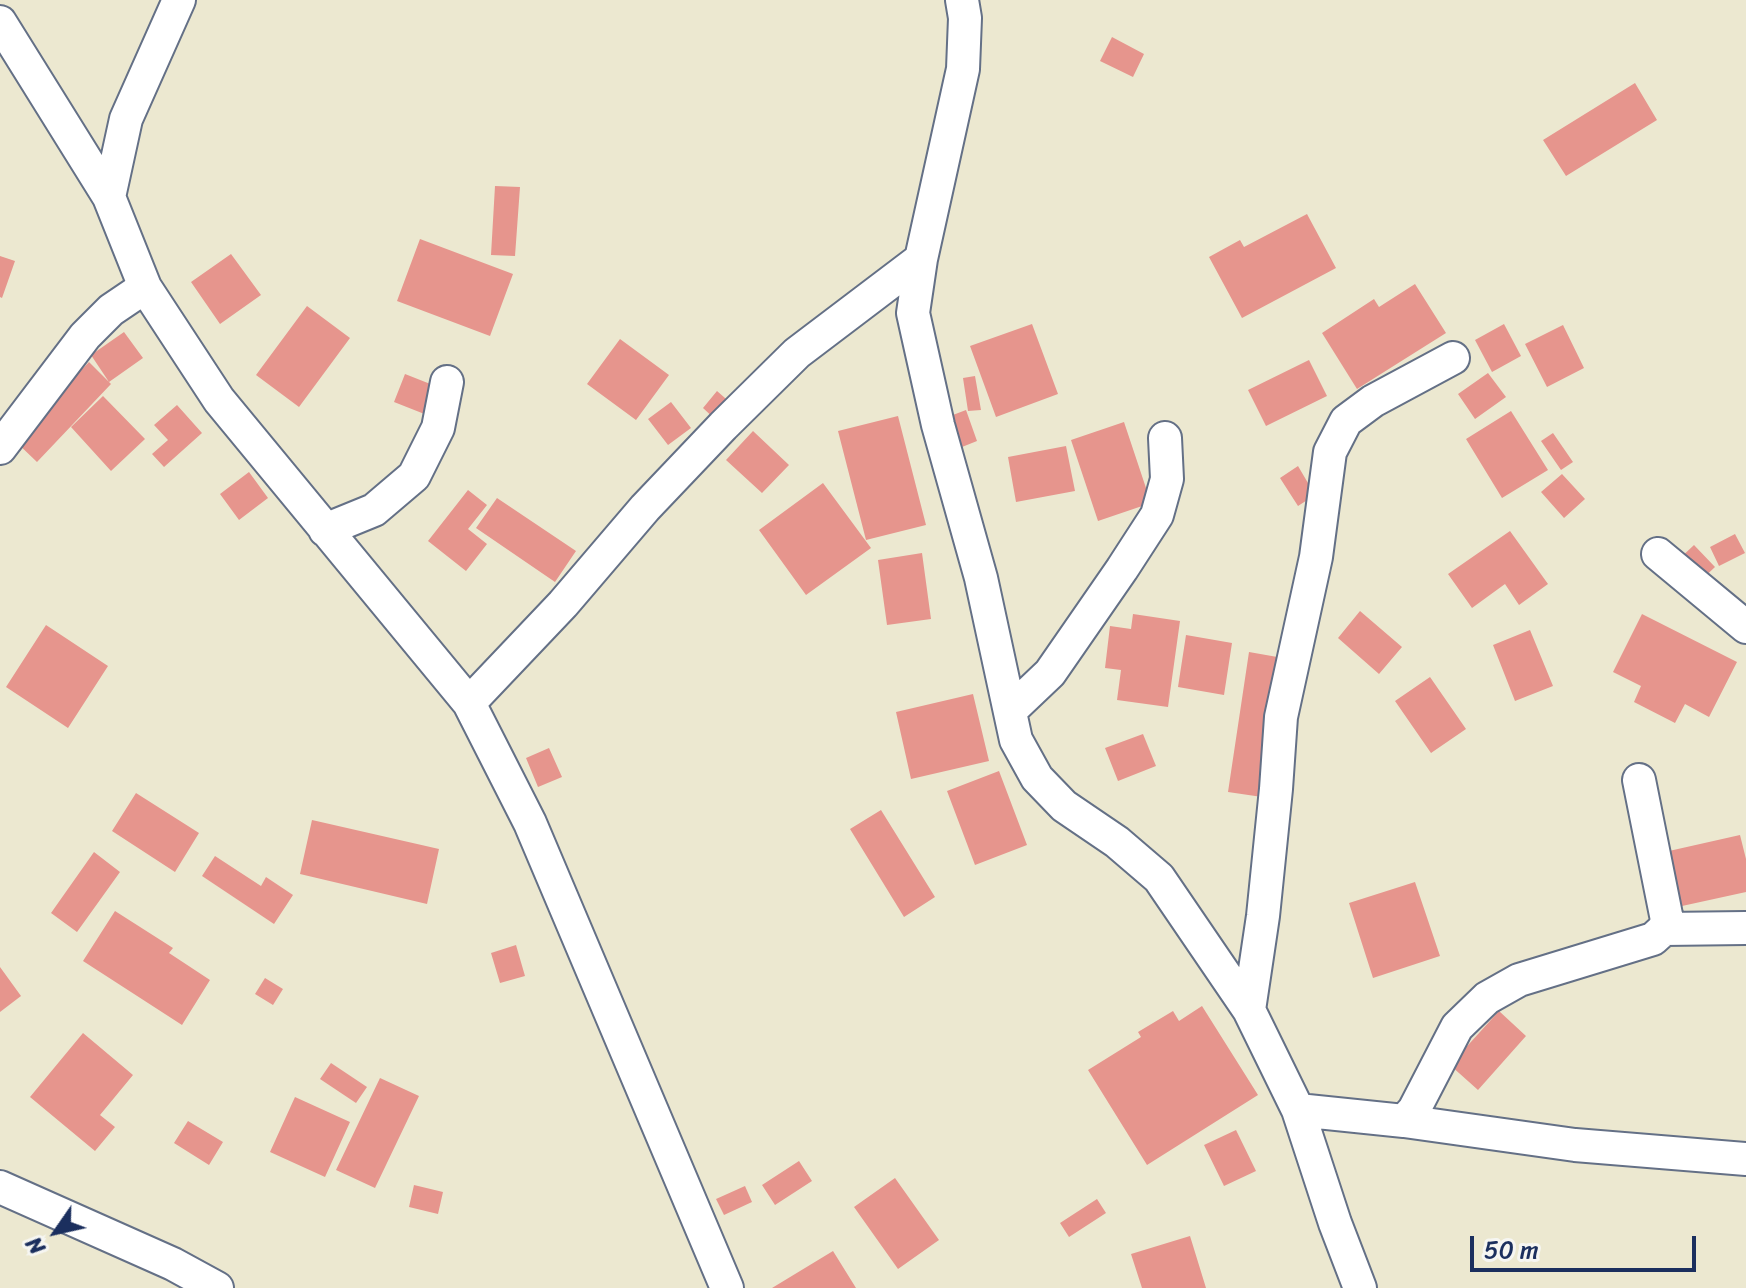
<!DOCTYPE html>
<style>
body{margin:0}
#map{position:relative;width:1746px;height:1288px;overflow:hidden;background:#ece8d0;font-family:Sriracha,sans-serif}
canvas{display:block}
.north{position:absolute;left:16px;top:1192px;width:80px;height:80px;-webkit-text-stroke:6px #f6f6f2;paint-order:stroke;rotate:236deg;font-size:22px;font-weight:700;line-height:32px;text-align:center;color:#1b2f5e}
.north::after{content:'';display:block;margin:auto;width:28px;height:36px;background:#1b2f5e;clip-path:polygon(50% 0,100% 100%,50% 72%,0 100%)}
.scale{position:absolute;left:1470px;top:1236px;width:226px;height:36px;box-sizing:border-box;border:4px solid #1b2f5e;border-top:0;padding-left:10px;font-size:24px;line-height:28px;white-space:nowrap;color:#1b2f5e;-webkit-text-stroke:6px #f6f6f2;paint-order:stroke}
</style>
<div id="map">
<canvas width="1746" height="1288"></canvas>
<div class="north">N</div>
<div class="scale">50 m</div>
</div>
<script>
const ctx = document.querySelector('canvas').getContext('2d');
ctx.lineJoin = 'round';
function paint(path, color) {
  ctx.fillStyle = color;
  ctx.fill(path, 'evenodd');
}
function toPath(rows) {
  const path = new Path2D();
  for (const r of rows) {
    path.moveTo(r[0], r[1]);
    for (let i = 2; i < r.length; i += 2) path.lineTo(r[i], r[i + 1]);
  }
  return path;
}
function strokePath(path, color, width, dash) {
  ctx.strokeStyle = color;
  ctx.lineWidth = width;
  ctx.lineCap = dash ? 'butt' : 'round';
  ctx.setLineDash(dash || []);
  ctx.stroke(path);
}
paint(toPath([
 [1112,37,1144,54,1133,77,1100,61],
 [1635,83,1657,120,1566,176,1543,140],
 [495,186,520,187,515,256,491,255],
 [1307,214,1336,268,1242,318,1209,257,1240,240,1244,247],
 [420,239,513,274,490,336,397,301],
 [231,254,261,295,220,324,191,282],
 [0,256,15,261,2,298,0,297],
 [1415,284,1446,333,1357,389,1322,333,1374,299,1379,307],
 [307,306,350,338,299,407,256,375],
 [1032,324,1058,394,996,417,970,346],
 [1504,324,1521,356,1492,372,1475,340],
 [1563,325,1584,368,1547,387,1525,344],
 [124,332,143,358,109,382,91,355],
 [620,339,669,375,636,420,587,384],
 [1309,360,1327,396,1266,426,1248,390],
 [89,362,111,384,37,462,14,440],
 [1488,373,1506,397,1475,419,1458,394],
 [405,374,443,389,432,417,394,402],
 [975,376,981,410,968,411,963,378],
 [717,391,733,405,718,422,703,408],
 [103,396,145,439,111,471,71,427],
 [671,402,691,428,668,445,648,419],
 [177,405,202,433,164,467,152,454,168,440,154,425],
 [966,410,977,441,957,449,945,418],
 [1511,411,1548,470,1502,498,1466,439],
 [898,416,926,525,866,540,838,431],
 [1124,422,1151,503,1098,521,1071,440],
 [753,431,789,465,762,493,726,460],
 [1553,433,1573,462,1561,470,1541,441],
 [1066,446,1075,491,1016,502,1008,457],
 [1298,466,1315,495,1298,506,1280,478],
 [249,472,268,498,239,520,220,494],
 [1562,474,1585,499,1564,518,1541,492],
 [823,483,871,548,806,595,759,530],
 [468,490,487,505,468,529,487,544,466,571,428,541],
 [497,498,576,551,555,582,476,528],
 [1510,531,1548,584,1519,605,1505,584,1472,608,1448,574],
 [1735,534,1745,553,1719,566,1710,547],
 [1694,545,1715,567,1698,583,1677,561],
 [922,553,931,619,887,625,878,560],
 [1360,611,1402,647,1379,674,1338,638],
 [1133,614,1180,621,1168,707,1117,700,1121,670,1105,668,1110,626,1131,629],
 [1642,614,1737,662,1709,717,1685,704,1675,723,1634,702,1641,686,1613,672],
 [46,625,108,666,68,728,6,687],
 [1530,630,1553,686,1515,701,1493,645],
 [1186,635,1232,643,1224,695,1178,687],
 [1249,652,1283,658,1262,797,1228,792],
 [1430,677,1466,729,1431,753,1395,701],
 [973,694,989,761,911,779,896,712],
 [1143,734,1156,766,1118,781,1105,748],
 [549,748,562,777,538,787,526,758],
 [999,771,1027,845,975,865,947,791],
 [136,793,199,833,175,872,112,831],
 [881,810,935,897,904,917,850,829],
 [312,820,439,849,427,904,300,874],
 [1740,835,1746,859,1746,892,1682,906,1669,851],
 [94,852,120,872,77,932,51,913],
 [215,856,261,886,266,877,293,895,274,924,202,876],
 [1415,882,1440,956,1373,978,1349,903],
 [115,911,173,948,169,953,210,980,182,1025,83,961],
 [516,945,525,976,500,983,491,953],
 [0,967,21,996,0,1012],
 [265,978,283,989,273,1005,255,994],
 [1202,1006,1258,1095,1147,1165,1088,1070,1141,1037,1138,1032,1173,1011,1179,1021],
 [1499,1011,1526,1036,1478,1090,1450,1065],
 [83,1033,133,1075,100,1115,115,1127,95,1151,30,1097],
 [331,1063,367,1087,356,1103,320,1079],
 [380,1078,419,1096,375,1188,336,1170],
 [295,1097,350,1122,325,1177,270,1152],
 [188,1121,223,1142,209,1165,174,1143],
 [1236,1130,1256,1171,1224,1186,1204,1145],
 [799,1161,812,1181,775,1205,762,1185],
 [895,1178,939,1240,898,1269,854,1207],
 [414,1185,443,1192,438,1214,409,1207],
 [745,1186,752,1202,724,1215,716,1199],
 [1097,1199,1106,1213,1069,1237,1060,1223],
 [1190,1236,1206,1288,1142,1288,1131,1254],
 [833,1251,856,1288,772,1288]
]), '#e6958d');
const minor = toPath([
 [179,0,126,119,109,197,145,287,219,400,469,703,530,823,727,1288],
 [962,0,965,18,963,69,921,259,913,313,938,425,981,578,1016,740,1037,778,1064,806,1117,842,1159,878,1249,1010,1298,1110,1335,1223,1360,1288],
 [0,22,109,197],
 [0,448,85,336,111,310,145,287],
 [325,530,374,510,414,476,438,428,447,382],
 [1658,554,1746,627],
 [469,703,563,604,645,508,723,426,797,353,921,259],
 [1010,711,1050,673,1122,569,1157,515,1167,479,1165,438],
 [1664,929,1746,928],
 [1249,1010,1263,916,1276,789,1281,717,1316,557,1330,452,1346,421,1373,401,1453,358],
 [1298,1110,1404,1121,1575,1145,1746,1159],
 [1404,1121,1414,1110,1457,1027,1487,998,1519,980,1653,939,1664,929,1667,920,1639,780],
 [0,1187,173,1264,217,1288]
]);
strokePath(minor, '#647086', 36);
strokePath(minor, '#fff', 32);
</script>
